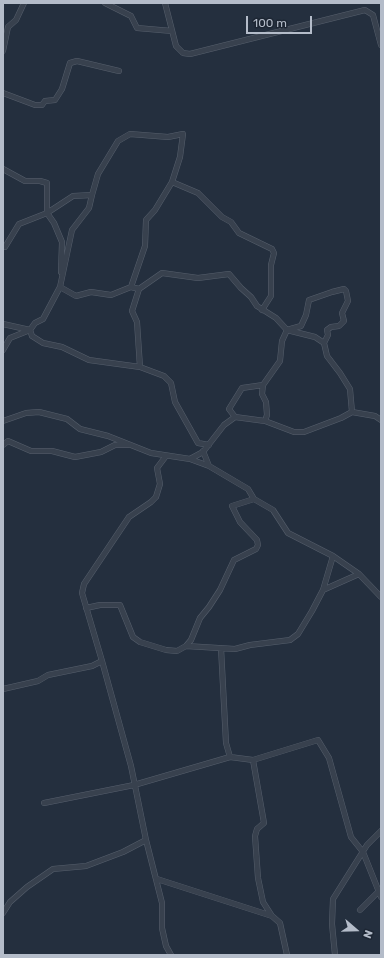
<!DOCTYPE html>
<style>
body{margin:0}
#map{position:relative;width:384px;height:958px;overflow:hidden;background:#242f3e;font-family:Rubik,sans-serif}
canvas{display:block}
.frame{position:absolute;inset:0;border:4px solid #b4bcc9;pointer-events:none}
.north{position:absolute;left:336px;top:910px;width:40px;height:40px;-webkit-text-stroke:3px #1d2633;paint-order:stroke;rotate:110deg;font-size:11px;font-weight:700;line-height:16px;text-align:center;color:#b4bcc9}
.north::after{content:'';display:block;margin:auto;width:14px;height:18px;background:#b4bcc9;clip-path:polygon(50% 0,100% 100%,50% 72%,0 100%)}
.scale{position:absolute;left:246px;top:16px;width:66px;height:18px;box-sizing:border-box;border:2px solid #b4bcc9;border-top:0;padding-left:5px;font-size:12px;line-height:14px;white-space:nowrap;color:#b4bcc9;-webkit-text-stroke:3px #1d2633;paint-order:stroke}
</style>
<div id="map">
<canvas width="384" height="958"></canvas>
<div class="frame"></div>
<div class="north">N</div>
<div class="scale">100 m</div>
</div>
<script>
const ctx = document.querySelector('canvas').getContext('2d');
ctx.lineJoin = 'round';
function toPath(rows) {
  const path = new Path2D();
  for (const r of rows) {
    path.moveTo(r[0], r[1]);
    for (let i = 2; i < r.length; i += 2) path.lineTo(r[i], r[i + 1]);
  }
  return path;
}
function strokePath(path, color, width, dash) {
  ctx.strokeStyle = color;
  ctx.lineWidth = width;
  ctx.lineCap = dash ? 'butt' : 'round';
  ctx.setLineDash(dash || []);
  ctx.stroke(path);
}
const minor = toPath([
 [105,3,131,16,137,28,172,31],
 [165,3,176,46,183,53,190,54,365,10,373,15,381,45],
 [3,51,8,27,16,20,24,3],
 [3,93,35,105,42,105,45,101,55,100,62,89,70,63,77,61,119,71],
 [3,169,25,181,40,181,47,183,47,213,54,223,62,242,61,272],
 [172,182,198,193,222,217,231,222,239,233,272,249,274,253,271,265,271,296,262,310],
 [3,246,5,247,19,224,47,213,73,196,92,195,98,174,118,141,130,134,168,137,183,134,180,157,172,182,155,210,146,220,145,246,131,287],
 [60,287,76,296,91,292,111,295,131,287,139,289],
 [3,324,30,330,32,336,43,343,62,347,89,360,140,367,164,376,171,383,175,402,198,443,209,445],
 [3,350,10,338,30,330,35,323,43,319,60,287,72,230,89,208,92,195],
 [140,367,137,322,132,311,139,289,162,273,198,278,229,274,241,288,251,297,257,306,276,318,287,330,315,337,324,343],
 [235,417,229,409,242,388,263,385],
 [3,421,26,413,39,412,67,419,80,429,108,436,151,453,190,459,203,452,224,425,235,417,265,421,294,432,304,432,341,418,352,412,375,416,381,420],
 [265,421,267,415,266,402,262,394,263,385,280,361,282,341,287,330,301,326,306,315,309,300,332,292,344,289,346,291,348,301,342,313,344,321,339,326,331,327,327,330,328,335,324,343,327,356,340,373,350,389,352,412],
 [3,445,8,441,31,451,52,451,75,457,101,452,115,445,128,445],
 [203,451,209,466,248,489,254,499],
 [190,459,209,466],
 [333,556,359,574,381,597],
 [323,590,359,574],
 [86,608,100,605,120,605,133,637,140,642,166,650,177,651,186,646,235,649,250,645,290,640,298,634,312,611,323,590,333,556,288,533,273,510,254,499,232,506,240,522,257,540,258,545,256,549,234,560,220,590,209,607,200,618,191,640,186,646],
 [102,661,131,766,146,840,162,903,162,928,166,946,171,955],
 [3,689,38,681,48,675,92,666,102,661,82,593,84,584,129,517,151,502,156,497,160,484,157,468,166,456],
 [230,757,253,760,318,740,329,758,351,837,363,852,381,897],
 [253,760,264,823,257,829,255,836,258,878,263,902,272,916,280,923,287,955],
 [44,803,134,785,230,757,226,743,221,648],
 [157,879,272,916],
 [360,910,381,889],
 [3,913,10,902,27,887,53,869,86,866,123,852,146,840],
 [335,955,332,924,333,899,367,845,381,831]
]);
strokePath(minor, '#565f6c', 6);
strokePath(minor, '#38414e', 5);
</script>
